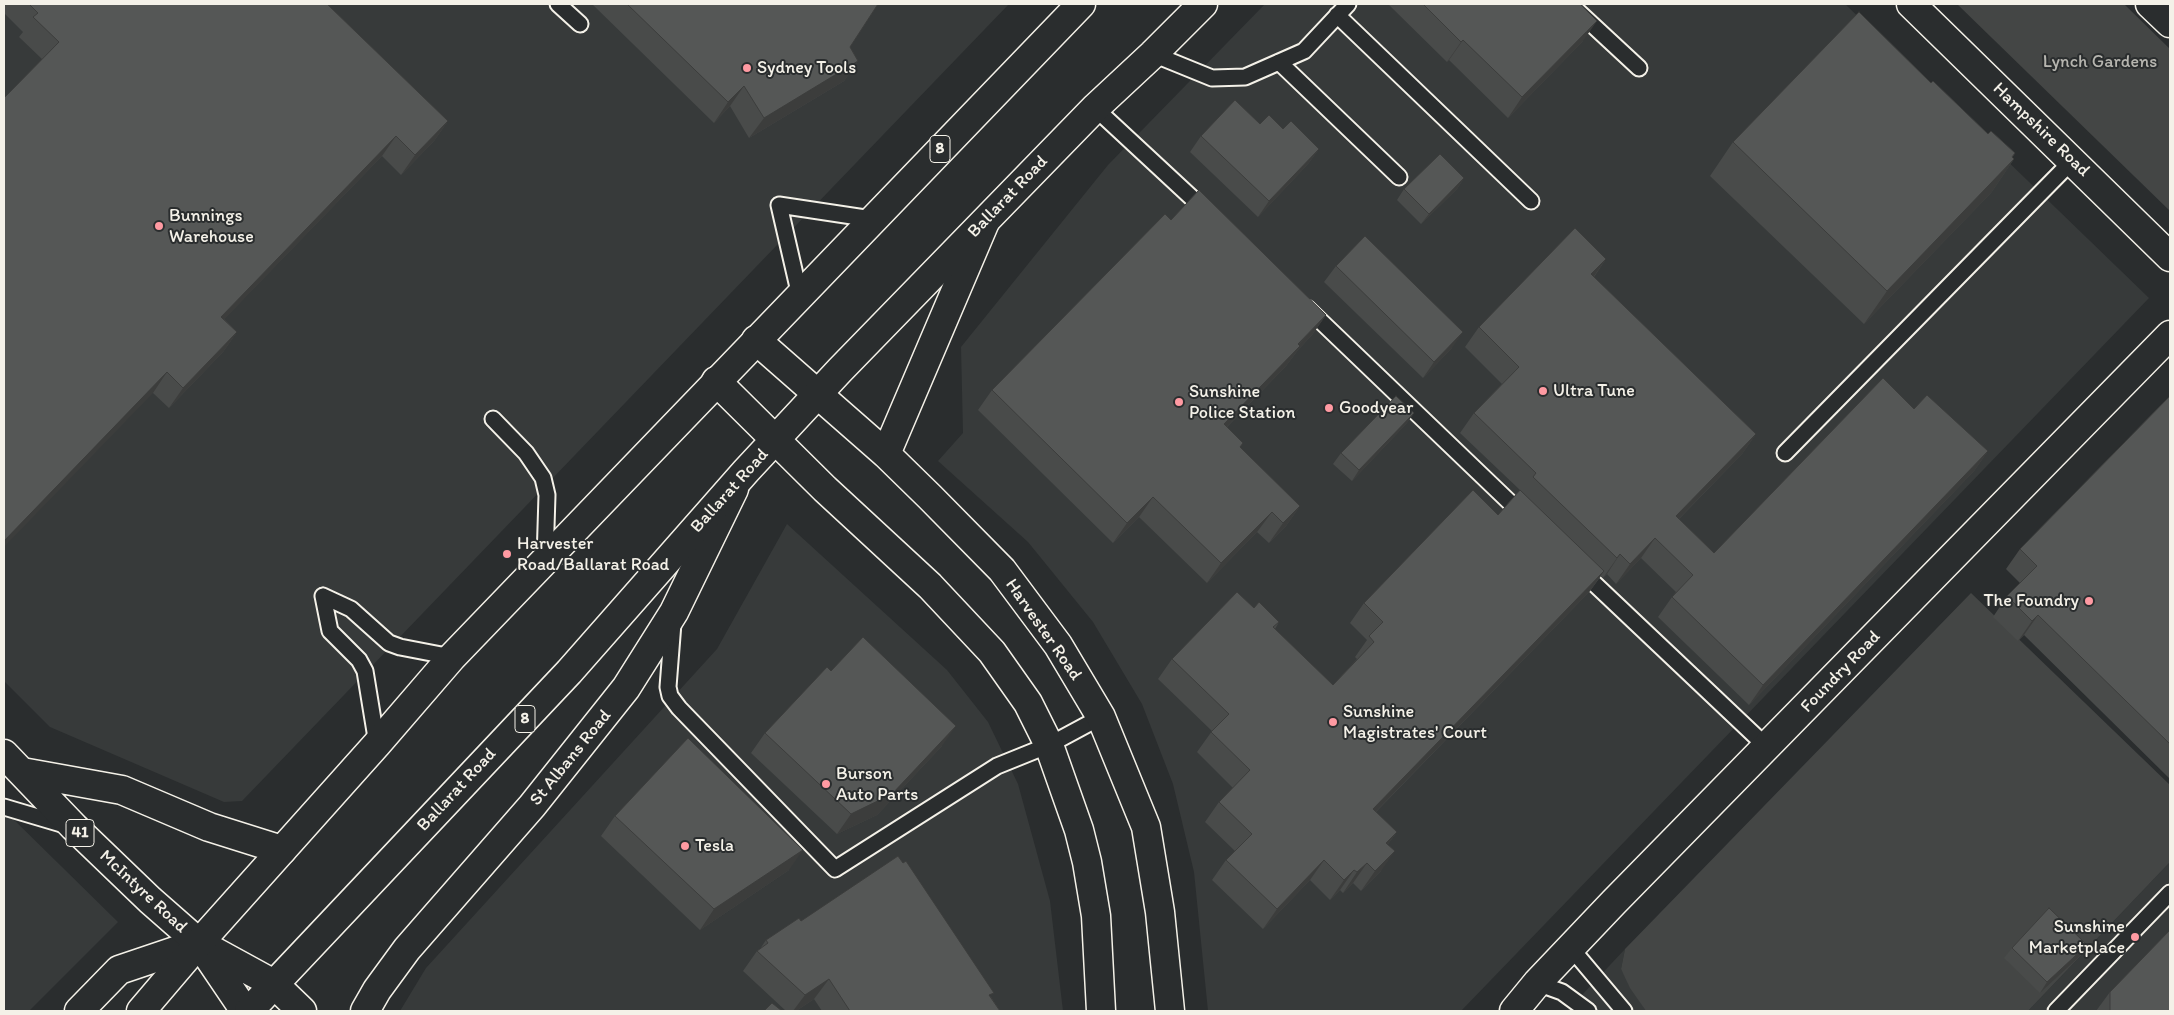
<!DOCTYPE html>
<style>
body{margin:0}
#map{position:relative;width:2174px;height:1015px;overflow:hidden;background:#2a2d2e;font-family:Itim,sans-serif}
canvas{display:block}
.frame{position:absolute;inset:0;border:5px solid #f4f1e8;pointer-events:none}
</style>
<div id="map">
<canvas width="2174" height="1015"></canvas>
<div class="frame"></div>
</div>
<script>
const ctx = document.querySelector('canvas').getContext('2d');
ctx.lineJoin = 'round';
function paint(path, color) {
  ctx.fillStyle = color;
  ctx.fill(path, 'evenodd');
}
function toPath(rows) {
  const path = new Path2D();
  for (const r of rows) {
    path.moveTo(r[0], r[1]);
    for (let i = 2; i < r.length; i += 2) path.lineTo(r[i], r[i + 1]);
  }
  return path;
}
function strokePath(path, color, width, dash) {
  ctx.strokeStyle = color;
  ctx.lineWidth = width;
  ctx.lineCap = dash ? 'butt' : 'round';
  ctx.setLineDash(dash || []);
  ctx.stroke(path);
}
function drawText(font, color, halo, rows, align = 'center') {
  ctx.font = font + ' Itim,sans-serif';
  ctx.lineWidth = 4;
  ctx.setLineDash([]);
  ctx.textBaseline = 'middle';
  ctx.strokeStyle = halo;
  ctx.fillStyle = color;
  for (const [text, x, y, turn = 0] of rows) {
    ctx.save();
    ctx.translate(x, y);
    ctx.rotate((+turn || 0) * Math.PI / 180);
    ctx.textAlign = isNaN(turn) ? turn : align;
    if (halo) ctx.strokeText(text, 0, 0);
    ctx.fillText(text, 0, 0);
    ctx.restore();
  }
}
paint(toPath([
 [4,4,1009,4,242,801,224,802,50,727,4,681],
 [1265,4,1845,4,2149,298,1461,1011,1208,1011,1194,872,1173,784,1142,704,1093,622,1028,542,938,461,963,433,961,347,1108,165],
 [787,524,947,670,988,722,1018,784,1050,901,1063,1011,400,1011,426,968,717,649],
 [4,810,118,922,29,1011,4,1011],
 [2170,862,2170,1011,2028,1011],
 [1625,949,1621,969,1646,1011,1567,1011]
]), '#373a3a');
paint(toPath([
 [1957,4,2124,4,2170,49,2170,211],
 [1971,593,2170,785,2170,862,2028,1011,1646,1011,1630,988,1621,969,1625,949]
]), '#444645');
const service = toPath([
 [558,4,580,24],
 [1570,4,1639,68],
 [1337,15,1531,201],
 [1153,54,1212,78,1245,77,1304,51,1348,4],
 [1279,62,1399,177],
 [1095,108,1206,211],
 [800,296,779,205,872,219],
 [1307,308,1523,515],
 [493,419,526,453,543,478,547,495,545,560],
 [1785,453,2072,161],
 [1581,571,1767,747],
 [323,596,330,631,359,660,365,671,377,744],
 [323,596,351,609,389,643,400,647,452,657],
 [673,623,668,687,670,696,679,708,835,869,997,766,1049,745,1101,717],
 [4,807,68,826],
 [1571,948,1624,1011],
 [1537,983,1562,992,1588,1011],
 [2056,1011,2170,893]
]);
const minor = toPath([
 [2150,4,2170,23]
]);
const tertiary = toPath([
 [1911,4,2170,257],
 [756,340,886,454,930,497,1002,570,1058,645,1101,717,1146,827,1160,912,1170,1011],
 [716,381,825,489,930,586,992,652,1028,703,1049,745,1079,830,1087,862,1096,916,1101,1011],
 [886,454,985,222],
 [1514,1011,1537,983,1614,902,2170,335]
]);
const secondary = toPath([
 [79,1011,119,970,199,943],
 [365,1011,377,990,407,949,532,806,626,688,674,612,734,489]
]);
const primary = toPath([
 [4,754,74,827,150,900,199,943,274,984,302,1011],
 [22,772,122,790,209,827,282,850],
 [201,946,245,1011]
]);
const trunk = toPath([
 [141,1011,199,943,377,744,452,657,1081,4],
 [249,1011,569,672,746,471,840,370,1095,108,1153,54,1203,4]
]);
strokePath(service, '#f4f1e8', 19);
strokePath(minor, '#f4f1e8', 31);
strokePath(tertiary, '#f4f1e8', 31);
strokePath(secondary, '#f4f1e8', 31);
strokePath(primary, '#f4f1e8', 31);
strokePath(trunk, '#f4f1e8', 31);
strokePath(service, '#2a2d2e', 15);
strokePath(minor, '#2a2d2e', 28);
strokePath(tertiary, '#2a2d2e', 28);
strokePath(secondary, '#2a2d2e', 28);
strokePath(primary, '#2a2d2e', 28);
strokePath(trunk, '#2a2d2e', 28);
paint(toPath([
 [4,4,327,4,448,121,434,141,401,175,382,156,224,319,237,332,223,352,169,408,153,393,42,59,19,37,23,32,4,13],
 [592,4,878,4,850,47,858,61,844,81,749,138,730,106,714,123],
 [1388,4,1580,4,1583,41,1508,118,1449,60,1447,62],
 [1931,83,1988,134,2015,153,2012,157,2014,159,1991,193,1864,324,1710,176,1733,142],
 [1260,124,1283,129,1319,149,1308,164,1258,217,1190,152,1201,136],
 [1464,178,1457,189,1421,224,1397,200,1404,189],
 [1171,220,1326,315,1312,335,1298,350,1286,366,1227,427,1240,448,1300,506,1286,526,1269,543,1257,532,1207,583,1139,517,1113,543,978,410,992,390],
 [1606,259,1594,277,1756,434,1742,454,1679,519,1714,553,1914,409,1988,451,1974,471,1749,705,1658,617,1672,597,1676,592,1641,558,1616,584,1607,574,1603,578,1601,576,1590,591,1376,812,1397,832,1388,844,1381,871,1361,891,1353,883,1343,893,1340,890,1330,900,1310,880,1263,929,1212,880,1226,860,1235,851,1205,822,1219,802,1233,788,1197,752,1212,731,1158,679,1172,659,1254,608,1279,622,1275,629,1333,685,1357,659,1355,657,1367,640,1350,623,1364,603,1498,515,1520,490,1460,433,1474,413,1502,384,1465,347,1479,327],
 [1336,266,1452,348,1423,378,1324,282],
 [2170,396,2170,779,2024,635,2018,641,1993,617,2007,596,2020,583,2006,569,2020,549],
 [1414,413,1406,424,1352,481,1333,464,1341,453],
 [831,671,942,746,877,815,837,834,751,753,765,733],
 [615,816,789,870,700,930,601,836],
 [801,921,991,997,1000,1011,822,1011,814,999,796,1011,786,1011,743,971,757,951,760,949,766,940],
 [2012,948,2080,956,2040,993,2004,958],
 [2110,992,2170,1011,2096,1011]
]), '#494b4a');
paint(toPath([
 [1597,21,1583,41,1508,118,1522,97],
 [1463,40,1449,60,1447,62,1461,42],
 [858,61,844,81,749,138,764,118],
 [744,86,730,106,714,123,728,102],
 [448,121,434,141,401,175,415,155],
 [396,136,382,156,207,337,221,317],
 [1319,149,1308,164,1258,217,1269,201],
 [2015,153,2002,172,2014,159,1991,193,1864,324,1887,291],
 [1464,178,1457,189,1421,224,1429,214],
 [1606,259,1592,279,1591,274],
 [1326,315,1312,335,1298,350,1286,366,1210,444,1224,424],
 [237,332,223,352,169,408,183,388],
 [1463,332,1452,348,1423,378,1434,362],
 [167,372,153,393,4,547,4,541],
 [1414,413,1406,424,1352,481,1359,470],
 [1756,434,1742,454,1662,536,1676,516],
 [1988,451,1974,471,1749,705,1763,685],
 [1153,497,1139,517,1113,543,1127,523],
 [1300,506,1286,526,1269,543,1283,523],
 [1272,512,1257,532,1207,583,1221,563],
 [1655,538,1641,558,1616,584,1630,564],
 [1620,554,1607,574,1603,578,1617,558],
 [1604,571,1590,591,1359,829,1373,809],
 [2038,615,2024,635,2018,641,2032,621],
 [956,726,942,746,877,815,837,834,851,814],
 [1397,832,1382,852,1386,843],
 [803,850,789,870,700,930,714,909],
 [1395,851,1381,871,1361,891,1375,871],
 [1324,860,1310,880,1263,929,1277,909],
 [1367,863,1353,883,1343,893,1357,872],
 [1354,870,1340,890,1330,900,1344,880],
 [2087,945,2080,956,2040,993,2047,982],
 [829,979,814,999,796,1011,793,1011,805,995]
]), '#3c3d3c');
const building = toPath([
 [29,4,327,4,448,121,415,155,396,136,221,317,237,332,183,388,167,372,4,541,4,98,59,42,33,17,38,13,29,4],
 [627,4,878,4,850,47,858,61,764,118,744,86,728,102,627,4],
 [1423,4,1580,4,1597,21,1522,97,1463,40,1461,42,1423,4],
 [1859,12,1931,83,1933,81,1988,134,1991,131,2015,153,2012,157,2014,159,1887,291,1733,142,1859,12],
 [1235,100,1260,124,1269,115,1283,129,1291,121,1319,149,1269,201,1201,136,1235,100],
 [1440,154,1464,178,1429,214,1404,189,1440,154],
 [1199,190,1326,315,1298,344,1300,346,1224,424,1243,443,1240,447,1300,506,1283,523,1272,512,1221,563,1153,497,1127,523,992,390,1165,214,1171,220,1199,190],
 [1575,228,1606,259,1591,274,1756,434,1676,516,1714,553,1883,378,1914,409,1927,395,1988,451,1763,685,1672,597,1693,575,1655,538,1630,564,1620,554,1617,558,1533,477,1536,473,1474,413,1519,367,1479,327,1575,228],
 [1365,236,1463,332,1434,362,1336,266,1365,236],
 [1396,396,1414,413,1359,470,1341,453,1396,396],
 [2170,396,2170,744,2038,615,2032,621,2007,596,2037,566,2020,549,2170,396],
 [1473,490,1498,515,1520,490,1604,571,1373,809,1397,832,1386,843,1395,851,1375,871,1367,863,1357,872,1354,870,1344,880,1324,860,1277,909,1226,860,1252,834,1219,802,1250,770,1211,732,1229,714,1172,659,1237,592,1254,608,1259,602,1279,622,1273,627,1333,685,1374,642,1369,636,1383,622,1364,603,1473,490],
 [863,637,956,726,892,794,851,814,765,733,827,667,831,671,863,637],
 [688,738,803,850,714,909,615,816,688,738],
 [898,856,903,863,906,861,994,993,989,995,1000,1011,850,1011,829,979,805,995,757,951,768,943,766,940,799,918,801,921,898,856],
 [2049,908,2087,945,2047,982,2012,948,2049,908],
 [2170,930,2170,1011,2110,1011,2110,992,2170,930],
 [772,1003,782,1011,764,1011,772,1003]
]);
paint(building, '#555756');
strokePath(building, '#3c3d3c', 1);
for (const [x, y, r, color] of [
 [747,68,5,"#ff9aa2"],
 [159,226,5,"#ff9aa2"],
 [1543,391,5,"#ff9aa2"],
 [1179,402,5,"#ff9aa2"],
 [1329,408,5,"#ff9aa2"],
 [507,554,5,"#ff9aa2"],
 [2089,601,5,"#ff9aa2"],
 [1333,722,5,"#ff9aa2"],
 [826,784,5,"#ff9aa2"],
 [685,846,5,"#ff9aa2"],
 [2135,937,5,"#ff9aa2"]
]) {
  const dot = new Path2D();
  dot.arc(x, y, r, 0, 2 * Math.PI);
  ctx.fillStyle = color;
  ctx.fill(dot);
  strokePath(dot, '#2a2d2e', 2);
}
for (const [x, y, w] of [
 [940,149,20],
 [525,719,20],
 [80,833,28]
]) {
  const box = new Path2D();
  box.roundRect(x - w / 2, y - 13.5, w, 27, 4);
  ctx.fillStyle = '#2a2d2e';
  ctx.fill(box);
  strokePath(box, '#f4f1e8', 1);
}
drawText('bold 16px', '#f4f1e8', null, [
 ["8",940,149],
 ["8",525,719],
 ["41",80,833]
]);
drawText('18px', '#b6b5af', '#2a2d2e', [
 ["Lynch Gardens",2100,62]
]);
drawText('18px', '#f4f1e8', '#2a2d2e', [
 ["Sydney Tools",757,68],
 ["Bunnings",169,216],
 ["Warehouse",169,237],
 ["Ultra Tune",1553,391],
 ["Sunshine",1189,392],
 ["Police Station",1189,413],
 ["Goodyear",1339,408],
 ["Harvester",517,544],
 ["Road/Ballarat Road",517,565],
 ["The Foundry",2079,601,"right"],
 ["Sunshine",1343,712],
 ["Magistrates' Court",1343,733],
 ["Burson",836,774],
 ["Auto Parts",836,795],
 ["Tesla",695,846],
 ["Sunshine",2125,927,"right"],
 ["Marketplace",2125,948,"right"]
], 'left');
drawText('18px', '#f4f1e8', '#2a2d2e', [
 ["Hampshire Road",2041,130,44],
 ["Ballarat Road",1008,197,-46],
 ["Ballarat Road",730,491,-48],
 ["Harvester Road",1043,630,55],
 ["Foundry Road",1841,672,-46],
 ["St Albans Road",571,758,-51],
 ["Ballarat Road",457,790,-47],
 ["McIntyre Road",143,892,43]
]);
</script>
